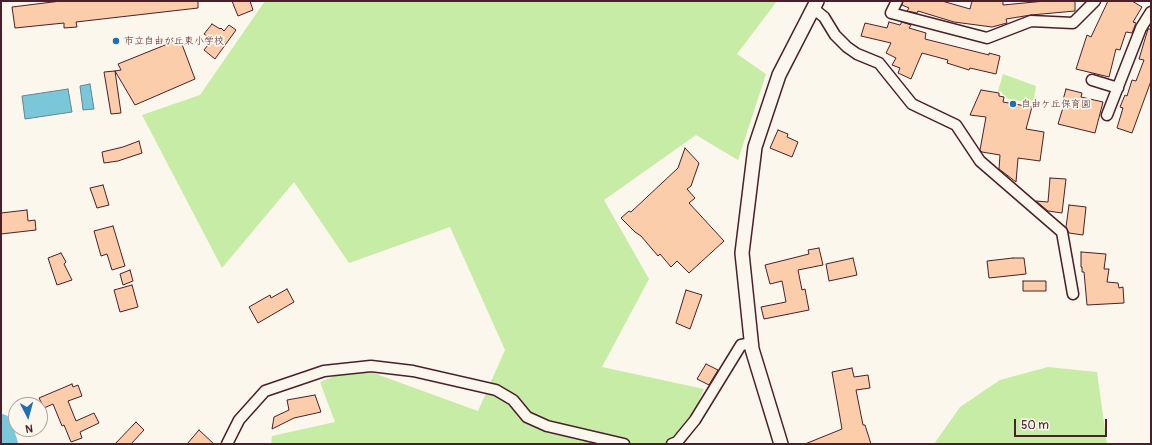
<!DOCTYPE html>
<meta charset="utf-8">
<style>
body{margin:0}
#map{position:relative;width:1152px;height:445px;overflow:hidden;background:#fbf7ec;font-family:Pangolin,sans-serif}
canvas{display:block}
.frame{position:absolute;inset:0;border:2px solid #4a1f2b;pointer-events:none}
.north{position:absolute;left:8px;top:397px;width:40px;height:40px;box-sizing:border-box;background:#fbf7ec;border:1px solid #b4a19f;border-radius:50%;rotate:174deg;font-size:11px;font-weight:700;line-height:16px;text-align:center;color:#4a1f2b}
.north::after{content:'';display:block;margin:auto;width:14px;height:18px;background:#1f6fb2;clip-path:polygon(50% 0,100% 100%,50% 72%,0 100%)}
.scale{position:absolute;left:1014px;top:419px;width:93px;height:18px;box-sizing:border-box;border:2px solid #4a1f2b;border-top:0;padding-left:5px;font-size:12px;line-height:14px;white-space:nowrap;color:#4a1f2b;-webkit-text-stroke:3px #fbf7ec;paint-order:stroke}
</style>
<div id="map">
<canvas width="1152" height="445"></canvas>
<div class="frame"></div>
<div class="north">N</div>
<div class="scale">50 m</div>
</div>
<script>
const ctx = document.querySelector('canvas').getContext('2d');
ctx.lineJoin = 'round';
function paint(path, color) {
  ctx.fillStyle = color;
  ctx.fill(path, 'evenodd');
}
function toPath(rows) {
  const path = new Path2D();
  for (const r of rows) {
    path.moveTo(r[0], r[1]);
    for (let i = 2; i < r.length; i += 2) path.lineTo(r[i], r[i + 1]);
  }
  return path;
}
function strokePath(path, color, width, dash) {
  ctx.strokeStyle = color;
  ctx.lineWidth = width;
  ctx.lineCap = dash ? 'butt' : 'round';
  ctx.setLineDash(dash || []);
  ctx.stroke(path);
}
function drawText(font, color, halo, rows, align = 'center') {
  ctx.font = font + ' Pangolin,"Klee One",sans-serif';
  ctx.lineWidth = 3.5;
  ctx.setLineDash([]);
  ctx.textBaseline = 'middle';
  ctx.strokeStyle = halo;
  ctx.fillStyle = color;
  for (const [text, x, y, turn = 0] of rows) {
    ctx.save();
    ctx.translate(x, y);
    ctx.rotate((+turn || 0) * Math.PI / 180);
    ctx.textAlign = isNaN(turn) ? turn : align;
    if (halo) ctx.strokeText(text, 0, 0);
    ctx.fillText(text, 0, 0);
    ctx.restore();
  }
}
paint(toPath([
 [265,1,777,1,737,54,766,74,738,160,696,135,604,200,649,279,602,367,704,389,680,444,271,444,272,436,335,422,320,382,357,367,478,411,505,350,450,227,349,263,294,182,222,268,142,115,200,95],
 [1003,74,1036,86,1033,104,1006,98,1006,96,1002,94,1002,92,998,91],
 [1048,367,1097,372,1107,444,934,444,960,407,1000,380]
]), '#c7eca6');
const water = toPath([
 [90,84,94,109,83,110,80,86,90,84],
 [68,89,72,112,25,119,22,96,68,89]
]);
paint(water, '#7ac7d9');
strokePath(water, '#678493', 1);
strokePath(toPath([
 [1,425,7,444]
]), '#7ac7d9', 22);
const building = toPath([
 [61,1,198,1,198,8,76,22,77,27,64,28,64,23,15,28,12,7,61,1],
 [232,1,250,1,253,10,238,16,232,1],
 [903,1,942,1,970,9,972,1,1003,1,1003,5,1045,1,1075,1,1075,11,1031,15,1006,19,1007,23,992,27,954,22,918,11,917,13,907,11,909,8,902,5,903,1],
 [1108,1,1132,1,1142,7,1133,22,1136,23,1132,33,1126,32,1120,50,1116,49,1109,77,1076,69,1087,35,1091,37,1108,1],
 [889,22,900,25,902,22,911,25,909,28,926,33,925,39,989,55,989,53,1000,56,996,74,970,68,969,70,947,63,948,60,922,53,911,79,898,73,900,68,892,65,896,58,886,53,891,43,861,36,865,23,887,28,889,22],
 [212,24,220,29,221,28,224,31,229,25,236,30,215,59,204,50,212,40,204,34,212,24],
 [1148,29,1151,29,1151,81,1132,133,1117,128,1123,108,1120,107,1125,95,1127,96,1132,80,1136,81,1144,60,1139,59,1148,29],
 [180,39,195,79,135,105,115,71,121,70,118,64,180,39],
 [115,71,121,113,111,114,104,72,115,71],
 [1066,89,1082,93,1081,97,1103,102,1095,133,1058,124,1065,101,1063,100,1066,89],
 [981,90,999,93,999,96,1004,97,1003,102,1032,107,1026,129,1044,132,1040,161,1018,158,1016,182,999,169,1000,155,982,152,980,150,986,117,970,115,981,90],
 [778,130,788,134,787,137,798,142,792,157,770,148,778,130],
 [139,141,142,153,118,161,104,163,102,152,123,147,139,141],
 [685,148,699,163,691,186,687,189,695,198,689,203,724,241,689,273,677,261,671,267,660,254,658,256,641,236,635,232,621,218,629,211,631,212,678,168,685,148],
 [1050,178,1066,179,1062,213,1048,211,1036,201,1048,202,1050,178],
 [103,185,109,205,97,208,90,188,103,185],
 [1069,205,1086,207,1083,235,1069,233,1066,227,1069,205],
 [27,210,28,221,35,220,36,230,1,234,1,213,27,210],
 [113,226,125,266,112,270,107,254,101,256,94,231,113,226],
 [819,248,823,265,798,270,802,290,805,289,809,310,764,319,761,307,786,302,782,281,770,284,765,265,809,254,808,250,819,248],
 [1081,252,1106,254,1104,269,1109,269,1107,282,1118,283,1119,288,1123,287,1124,303,1087,305,1084,272,1082,272,1082,267,1081,267,1081,252],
 [61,253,66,262,64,264,72,280,57,285,48,258,61,253],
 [853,258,857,275,829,281,826,264,853,258],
 [1013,258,1024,258,1026,274,989,278,987,261,1013,258],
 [130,270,133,281,123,285,120,274,130,270],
 [1023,281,1046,281,1046,291,1023,291,1023,281],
 [132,285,138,307,120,312,114,290,132,285],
 [287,289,294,302,258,323,249,307,270,295,271,298,287,289],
 [686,290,702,295,690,329,676,323,686,290],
 [706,364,718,370,709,385,697,379,706,364],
 [852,368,854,377,868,375,870,388,856,390,863,425,865,425,871,444,805,444,842,429,832,372,852,368],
 [72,384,73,387,78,385,82,396,68,401,76,421,94,413,99,423,80,432,82,438,71,442,64,425,62,426,53,404,44,408,39,398,72,384],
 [315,395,321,412,294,418,272,429,274,417,289,410,287,400,315,395],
 [136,422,144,430,131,444,115,444,136,422],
 [199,430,214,444,187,444,199,430]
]);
paint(building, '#fbcdaa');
strokePath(building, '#4a1f2b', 1);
const minor = toPath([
 [897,1,891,13,987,38,1031,21,1073,23,1095,1],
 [814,9,824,17,835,35,847,47,857,54,879,63,912,104,956,125,980,161,1062,232,1073,294],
 [1092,80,1118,88],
 [1107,115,1141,28,1151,12],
 [227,444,239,420,265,391,324,371,371,366,413,371,496,390,513,400,527,417,547,426,624,444],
 [672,444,677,442,695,420,741,345,752,343]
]);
const tertiary = toPath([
 [781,444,752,349,742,253,755,147,779,75,817,1]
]);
strokePath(minor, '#4a1f2b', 13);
strokePath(tertiary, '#4a1f2b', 16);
strokePath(minor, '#fbf7ec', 10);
strokePath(tertiary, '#fbf7ec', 13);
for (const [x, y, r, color] of [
 [116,41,4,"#1f6fb2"],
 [1013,104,4,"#1f6fb2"]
]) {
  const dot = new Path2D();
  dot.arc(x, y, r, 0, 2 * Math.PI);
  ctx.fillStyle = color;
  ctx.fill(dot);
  strokePath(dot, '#fbf7ec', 1.5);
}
drawText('10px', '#4a1f2b', '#fbf7ec', [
 ["市立自由が丘東小学校",124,41],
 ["自由ケ丘保育園",1021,104]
], 'left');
</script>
